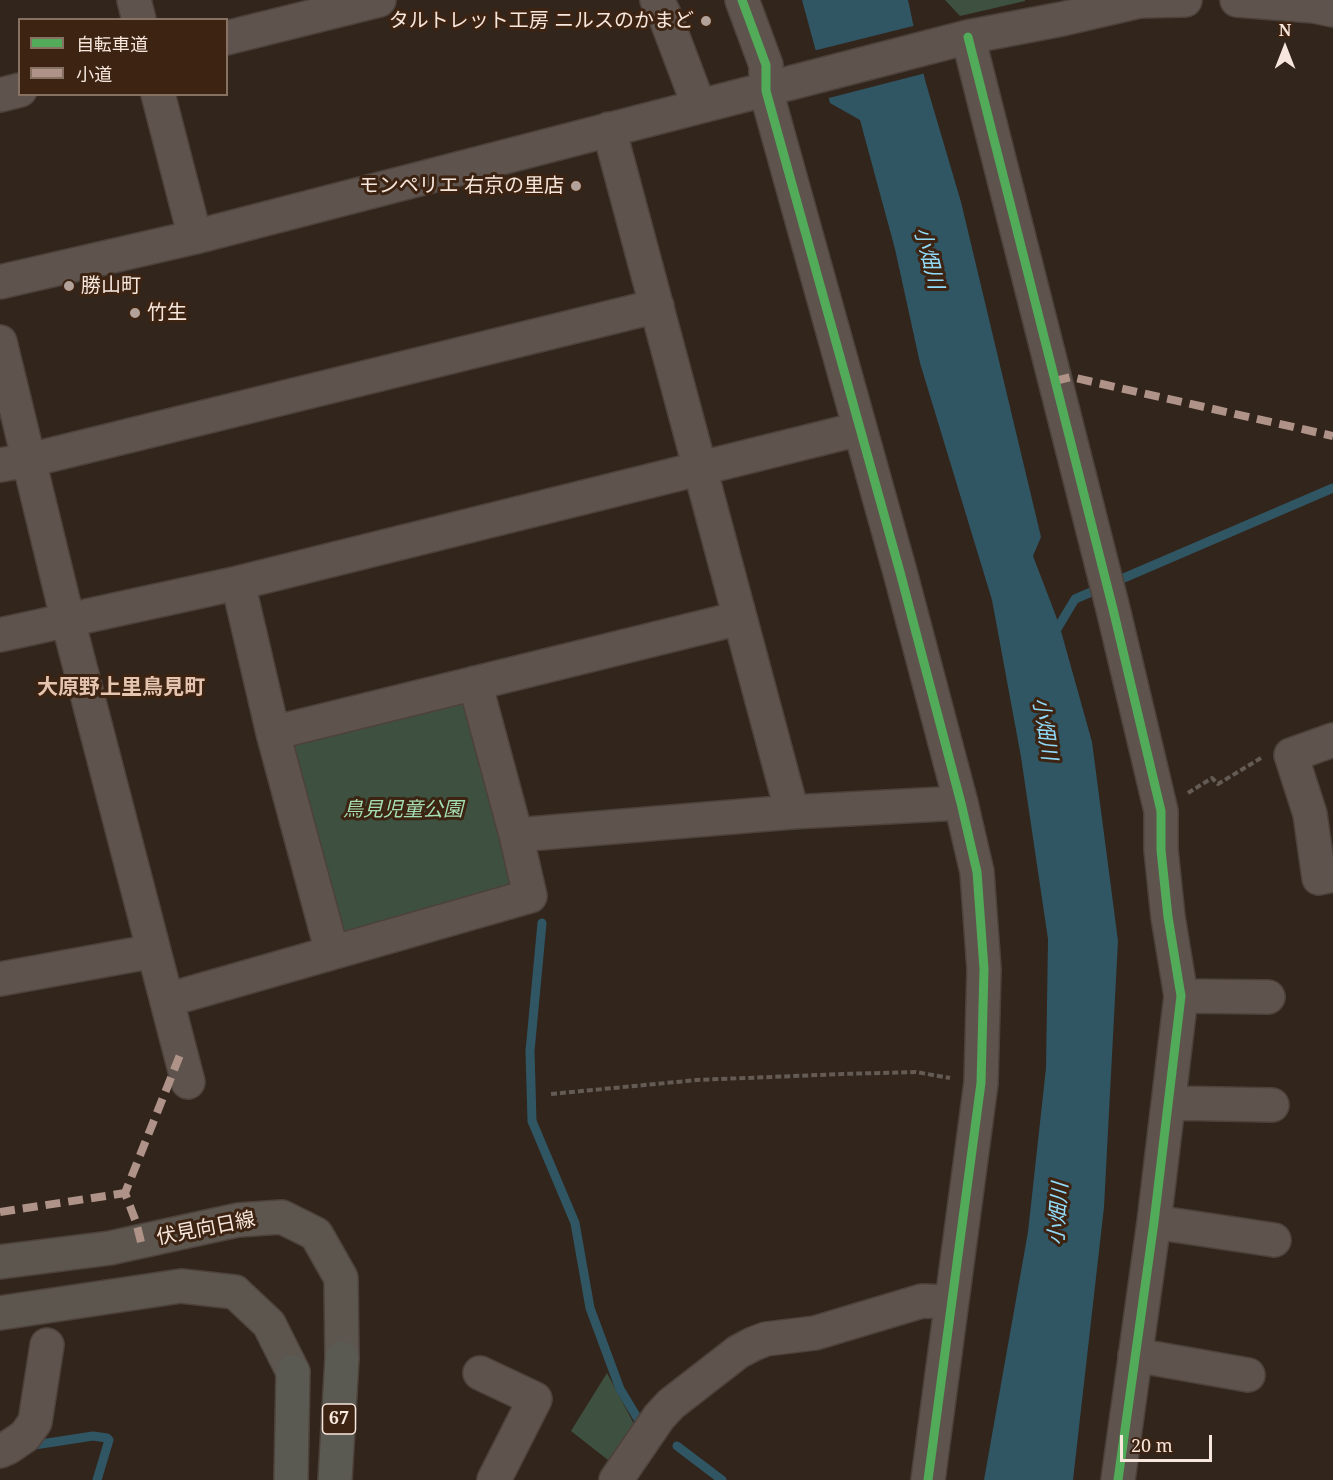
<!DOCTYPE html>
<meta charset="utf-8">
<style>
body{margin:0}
#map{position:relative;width:1333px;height:1480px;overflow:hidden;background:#32251c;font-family:"Noto Serif","Noto Sans JP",serif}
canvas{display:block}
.legend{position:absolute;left:18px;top:18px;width:210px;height:78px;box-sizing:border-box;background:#3c2312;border:2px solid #877163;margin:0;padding:8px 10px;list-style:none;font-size:18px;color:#f7e6dc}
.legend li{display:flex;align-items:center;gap:12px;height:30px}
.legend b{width:30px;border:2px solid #877163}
.north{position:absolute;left:1255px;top:18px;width:60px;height:60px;-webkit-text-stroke:4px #3c2312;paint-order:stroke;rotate:0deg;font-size:16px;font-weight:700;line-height:24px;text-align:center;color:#f7e6dc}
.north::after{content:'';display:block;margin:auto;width:21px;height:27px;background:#f7e6dc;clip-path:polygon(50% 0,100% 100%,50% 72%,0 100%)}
.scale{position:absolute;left:1120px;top:1435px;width:92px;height:27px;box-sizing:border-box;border:3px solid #f7e6dc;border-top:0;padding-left:8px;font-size:18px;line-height:21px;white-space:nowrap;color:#f7e6dc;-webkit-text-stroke:4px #3c2312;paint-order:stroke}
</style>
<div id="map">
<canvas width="1333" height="1480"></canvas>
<ul class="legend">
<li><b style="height:8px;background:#51ab58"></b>自転車道</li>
<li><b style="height:8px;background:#af9288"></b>小道</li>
</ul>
<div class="north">N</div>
<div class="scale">20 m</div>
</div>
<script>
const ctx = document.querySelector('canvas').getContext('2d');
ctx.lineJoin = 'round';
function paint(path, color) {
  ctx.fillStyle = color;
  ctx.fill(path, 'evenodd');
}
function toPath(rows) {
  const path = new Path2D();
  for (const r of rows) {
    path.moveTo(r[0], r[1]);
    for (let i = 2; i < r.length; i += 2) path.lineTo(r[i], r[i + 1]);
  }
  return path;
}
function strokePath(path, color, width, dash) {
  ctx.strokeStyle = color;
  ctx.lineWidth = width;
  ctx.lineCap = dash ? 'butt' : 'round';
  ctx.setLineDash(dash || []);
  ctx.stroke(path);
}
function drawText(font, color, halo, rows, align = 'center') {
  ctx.font = font + ' "Noto Serif","Noto Sans JP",serif';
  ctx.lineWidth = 6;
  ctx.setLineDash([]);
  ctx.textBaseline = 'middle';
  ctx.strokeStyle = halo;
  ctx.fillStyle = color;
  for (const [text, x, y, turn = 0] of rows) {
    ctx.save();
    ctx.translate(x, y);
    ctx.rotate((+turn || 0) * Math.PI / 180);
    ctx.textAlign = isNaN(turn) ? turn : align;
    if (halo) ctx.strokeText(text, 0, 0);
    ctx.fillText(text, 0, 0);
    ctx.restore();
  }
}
paint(toPath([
 [945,0,1025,0,1025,1,960,16],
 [463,697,515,883,342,934,292,748,294,744],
 [607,1373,634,1424,608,1460,571,1431]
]), '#3e5140');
paint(toPath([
 [802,0,908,0,925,80,961,202,1041,537,1033,556,1059,624,1092,742,1118,941,1104,1207,1073,1480,984,1480,1028,1232,1046,1068,1048,939,1021,757,992,600,920,363,895,249,860,120,830,103]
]), '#305664');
paint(toPath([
 [917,25,926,73,825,99,813,51]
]), '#32251c');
strokePath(toPath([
 [1054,634,1075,599,1333,488],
 [542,923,530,1051,532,1121,575,1223,590,1308,620,1389,638,1419],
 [28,1446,93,1436,107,1438,109,1440,97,1480],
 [677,1446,722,1480]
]), '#305664', 9);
const street = toPath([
 [134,0,139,20],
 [657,0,665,16,699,106],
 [742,0,766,65,766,91,900,572,961,803,977,872,984,969,981,1083,928,1480],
 [1237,0,1314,6,1333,10],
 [968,37,1113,609,1161,811,1161,850,1168,917,1181,996,1154,1222,1118,1480],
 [226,38,379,0],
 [158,94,195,237],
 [0,95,20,90],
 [609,129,792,812],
 [0,282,195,237,968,37,1062,19,1140,1,1185,0],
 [0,342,68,621,188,1082],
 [0,465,30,460,657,306],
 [238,583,273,733,332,952],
 [0,635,238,583,859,429],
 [273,733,740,618],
 [1333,740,1291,755,1310,814,1319,878,1333,875],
 [516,835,792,812,961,803],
 [0,979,154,951],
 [1181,996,1268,997],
 [167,1000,530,896,516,835,475,683],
 [1169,1103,1272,1105],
 [1154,1222,1274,1240],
 [1135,1355,1248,1375],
 [480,1373,535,1399,494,1480],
 [0,1451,9,1447,25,1436,35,1422,47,1345],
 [616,1480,659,1417,671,1404,738,1352,753,1344,766,1339,815,1333,922,1301,951,1302]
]);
const secondary = toPath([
 [0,1262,110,1248,238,1220,282,1217,316,1234,341,1278,342,1358],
 [0,1313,181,1286,235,1292,269,1324,293,1372]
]);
const primary = toPath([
 [291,1480,293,1372],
 [335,1480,342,1358]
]);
strokePath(street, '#4d423b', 36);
strokePath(secondary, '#4d423b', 36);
strokePath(primary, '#4d423b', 36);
strokePath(toPath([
 [1188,793,1212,778,1218,784,1261,758],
 [551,1094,697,1080,842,1074,916,1072,950,1078]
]), '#635b54', 4, [6, 3]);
strokePath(street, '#5e544d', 33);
strokePath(secondary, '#5c564f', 33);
strokePath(primary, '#5b5a52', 33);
strokePath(toPath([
 [1055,381,1071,377,1333,436],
 [0,1212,125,1193],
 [141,1242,136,1222,125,1193,180,1055]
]), '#af9288', 8, [15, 8]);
strokePath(toPath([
 [742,0,766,65,766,91,900,572,961,803,977,872,984,969,981,1083,928,1480],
 [968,37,1113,609,1161,811,1161,850,1168,917,1181,996,1154,1222,1118,1480]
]), '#51ab58', 9);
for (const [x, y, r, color] of [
 [706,21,6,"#b2a299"],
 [576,186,6,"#b2a299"],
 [69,286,6,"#b2a299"],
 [135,313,6,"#b2a299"]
]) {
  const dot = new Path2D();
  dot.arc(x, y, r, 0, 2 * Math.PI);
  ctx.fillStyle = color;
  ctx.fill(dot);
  strokePath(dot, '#3c2312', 2);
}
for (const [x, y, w] of [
 [339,1419,33]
]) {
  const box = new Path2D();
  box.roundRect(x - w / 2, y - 15, w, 30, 4.5);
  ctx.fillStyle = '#3c2312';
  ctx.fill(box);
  strokePath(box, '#f7e6dc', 1.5);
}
drawText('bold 18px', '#f7e6dc', null, [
 ["67",339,1419]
]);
drawText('20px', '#f7e6dc', '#3c2312', [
 ["タルトレット工房 ニルスのかまど",694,21],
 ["モンペリエ 右京の里店",564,186],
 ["勝山町",81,286,"left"],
 ["竹生",147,313,"left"]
], 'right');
drawText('italic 20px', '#a5deb3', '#3c2312', [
 ["鳥見児童公園",403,810]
]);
drawText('20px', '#f7e6dc', '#3c2312', [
 ["伏見向日線",206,1229,-11]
]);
drawText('italic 21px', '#91dbf9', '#3c2312', [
 ["小畑川",928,258,76],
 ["小畑川",1044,729,81],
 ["小畑川",1059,1214,-86]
]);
drawText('bold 21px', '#e5c4b0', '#3c2312', [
 ["大原野上里鳥見町",121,688]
]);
</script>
